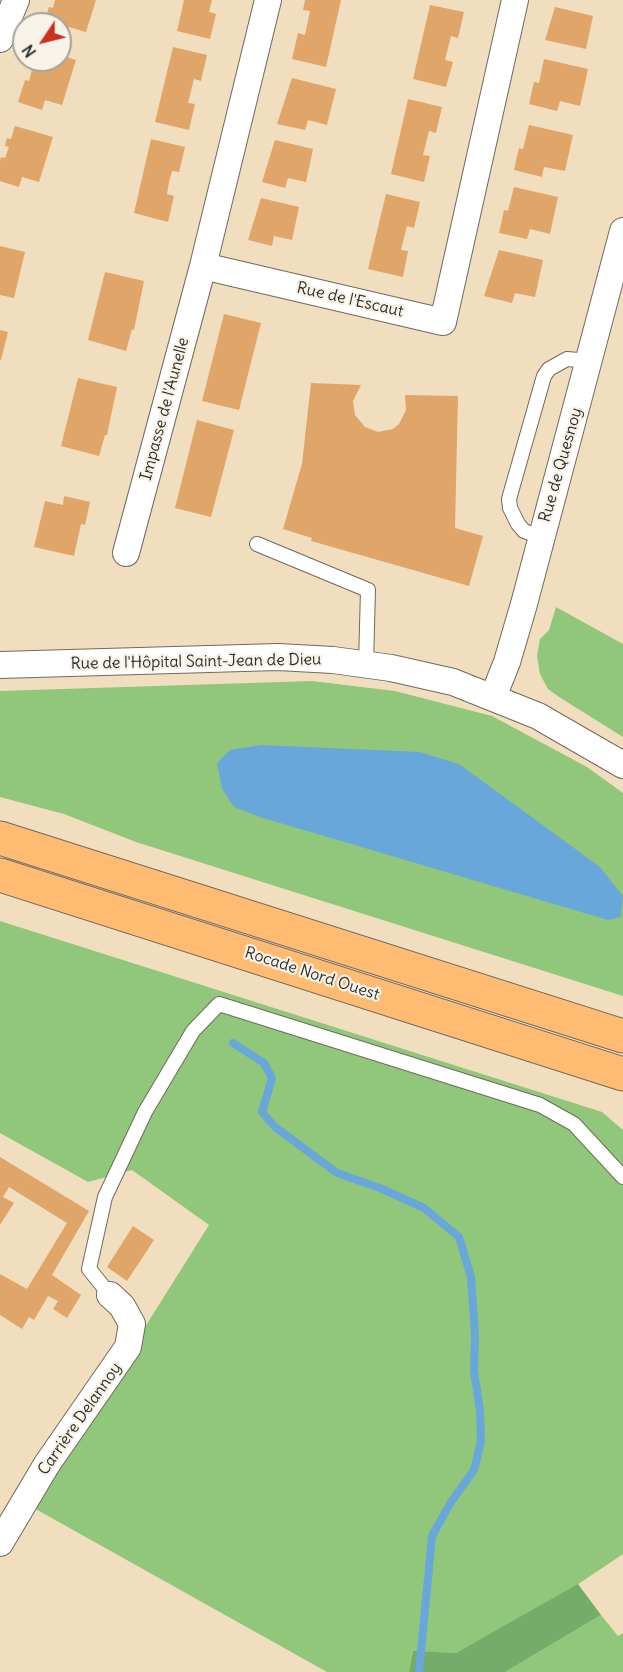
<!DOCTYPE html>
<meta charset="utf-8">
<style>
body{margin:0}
#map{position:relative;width:623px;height:1672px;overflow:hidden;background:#f1debe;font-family:Delius,sans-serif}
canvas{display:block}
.north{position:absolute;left:12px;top:12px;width:60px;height:60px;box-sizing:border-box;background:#f7f3e8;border:2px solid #a5a39c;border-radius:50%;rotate:235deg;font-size:16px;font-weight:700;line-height:24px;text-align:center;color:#2b2b2b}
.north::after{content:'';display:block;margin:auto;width:21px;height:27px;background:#c8321e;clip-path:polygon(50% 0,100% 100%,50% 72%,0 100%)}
</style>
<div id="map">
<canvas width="623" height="1672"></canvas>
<div class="north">N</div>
</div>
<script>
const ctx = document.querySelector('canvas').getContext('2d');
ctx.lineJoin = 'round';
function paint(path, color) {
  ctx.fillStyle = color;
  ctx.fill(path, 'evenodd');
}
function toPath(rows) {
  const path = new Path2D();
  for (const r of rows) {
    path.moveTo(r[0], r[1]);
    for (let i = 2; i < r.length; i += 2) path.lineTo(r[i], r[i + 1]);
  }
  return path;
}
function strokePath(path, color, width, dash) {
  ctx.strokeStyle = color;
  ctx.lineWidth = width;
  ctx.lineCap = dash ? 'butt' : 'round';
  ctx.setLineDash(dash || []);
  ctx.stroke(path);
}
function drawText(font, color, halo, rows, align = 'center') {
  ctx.font = font + ' Delius,sans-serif';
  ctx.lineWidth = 4.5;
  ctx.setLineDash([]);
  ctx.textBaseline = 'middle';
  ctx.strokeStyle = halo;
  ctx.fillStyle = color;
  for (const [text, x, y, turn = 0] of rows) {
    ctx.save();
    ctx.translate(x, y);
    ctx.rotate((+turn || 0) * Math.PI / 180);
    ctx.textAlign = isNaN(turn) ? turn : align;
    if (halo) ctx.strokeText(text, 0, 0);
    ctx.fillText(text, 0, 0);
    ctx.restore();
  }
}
paint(toPath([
 [556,607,623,644,623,737,559,697,548,689,540,674,537,656,540,639,549,630],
 [312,681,395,691,492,716,587,767,623,793,623,996,136,842,64,814,0,797,0,691],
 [0,921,602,1112,623,1130,623,1554,562,1595,456,1653,413,1652,409,1672,327,1672,32,1507,209,1225,132,1170,88,1182,0,1133],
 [601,1615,618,1636,623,1633,623,1672,505,1672]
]), '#91c77a');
paint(toPath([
 [578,1584,601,1615,505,1672,409,1672,413,1651,456,1653]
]), '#74ac6a');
paint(toPath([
 [261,745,420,752,459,764,600,867,623,896,621,917,608,920,260,817,234,807,222,789,217,763,230,750]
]), '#69a7db');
strokePath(toPath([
 [233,1043,264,1063,272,1078,262,1112,275,1127,337,1173,380,1188,424,1208,459,1237,471,1277,475,1335,474,1371,480,1411,481,1441,474,1470,451,1502,432,1536,419,1672]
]), '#69a7db', 8);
paint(toPath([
 [55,0,96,0,86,32,69,27,66,36,60,34,60,24,44,24,49,7,53,8],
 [184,0,212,0,209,12,216,14,210,39,177,31],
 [305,0,341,0,326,67,292,59,298,33,305,35,310,11,303,10],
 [430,5,464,12,458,38,451,36,445,60,453,62,446,87,413,79],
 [555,7,593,16,586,49,545,40],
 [173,47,207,55,201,81,194,79,188,103,195,104,189,130,155,122],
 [60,55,76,60,62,105,45,100,42,110,18,102,25,80,29,81,32,70,28,68,31,61,60,60],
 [544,59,588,69,580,106,560,101,557,111,529,104,534,82,539,83],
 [292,78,336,89,327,125,308,120,305,130,277,124],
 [408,99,442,107,436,133,429,131,423,155,430,156,424,182,391,174],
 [529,125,573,135,565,171,544,167,542,177,514,170,519,148,523,149],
 [15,126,53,137,39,182,22,177,19,187,0,181,0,161,1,157,5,158,9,147,5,146,7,138,11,139],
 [151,139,185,147,179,172,172,171,169,182,167,194,174,196,168,222,134,213],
 [275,140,313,149,306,182,288,178,285,188,262,182],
 [514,187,558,197,550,234,530,229,527,239,499,233,504,210,508,211],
 [386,194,420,202,414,228,407,226,401,250,408,251,403,277,368,269],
 [261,198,299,207,292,240,274,236,272,246,248,240],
 [0,246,25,252,14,298,0,295],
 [499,250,543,260,535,297,515,293,512,303,484,296],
 [105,272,144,281,134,330,132,329,126,351,88,340],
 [224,314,261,323,239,410,202,401],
 [0,330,8,332,1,360,0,360],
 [78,378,117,387,107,435,105,435,99,456,61,446],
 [311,383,361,385,353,401,355,415,365,427,378,432,393,429,399,424,406,410,405,395,458,396,455,528,483,536,469,586,311,541,312,538,283,529,302,464],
 [197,420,234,430,211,517,175,508],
 [64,496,90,502,85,525,81,524,74,556,34,547,45,501,63,505],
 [0,1157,89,1211,52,1275,81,1295,67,1318,53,1309,58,1301,48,1296,34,1320,29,1317,22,1329,0,1315,0,1274,27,1289,67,1223,9,1187,3,1197,14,1203,0,1225],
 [133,1226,154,1240,127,1281,107,1267]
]), '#e0a569');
const lane = toPath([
 [541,537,524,531,518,524,510,508,509,499,544,376,549,369,567,359,590,361],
 [257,544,368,590,366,664],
 [110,1295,89,1269,105,1197,145,1112,193,1031,219,1004,540,1105,574,1124,623,1177]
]);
const street = toPath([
 [268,0,203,266,443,322,515,0],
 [0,39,16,0],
 [126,553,203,266],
 [0,665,278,657,333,660,391,668,453,682,538,716,623,765],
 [493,697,507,662,524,604,623,231],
 [0,1543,47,1464,128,1347,132,1324,122,1306,110,1295]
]);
const highway = toPath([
 [0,838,623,1036],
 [0,875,623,1074]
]);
strokePath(lane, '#706a5e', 16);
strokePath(street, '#706a5e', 28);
strokePath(highway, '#706a5e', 35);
strokePath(lane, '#fff', 14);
strokePath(street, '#fff', 26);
strokePath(highway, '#ffbb71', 33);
drawText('16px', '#2b2b2b', '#f7f3e8', [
 ["Rue de l'Escaut",350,300,13],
 ["Impasse de l'Aunelle",165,409,-75],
 ["Rue de Quesnoy",561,465,-74],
 ["Rue de l'Hôpital Saint-Jean de Dieu",196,662,-1],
 ["Rocade Nord Ouest",312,974,18],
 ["Carrière Delannoy",80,1419,-55]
]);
</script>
